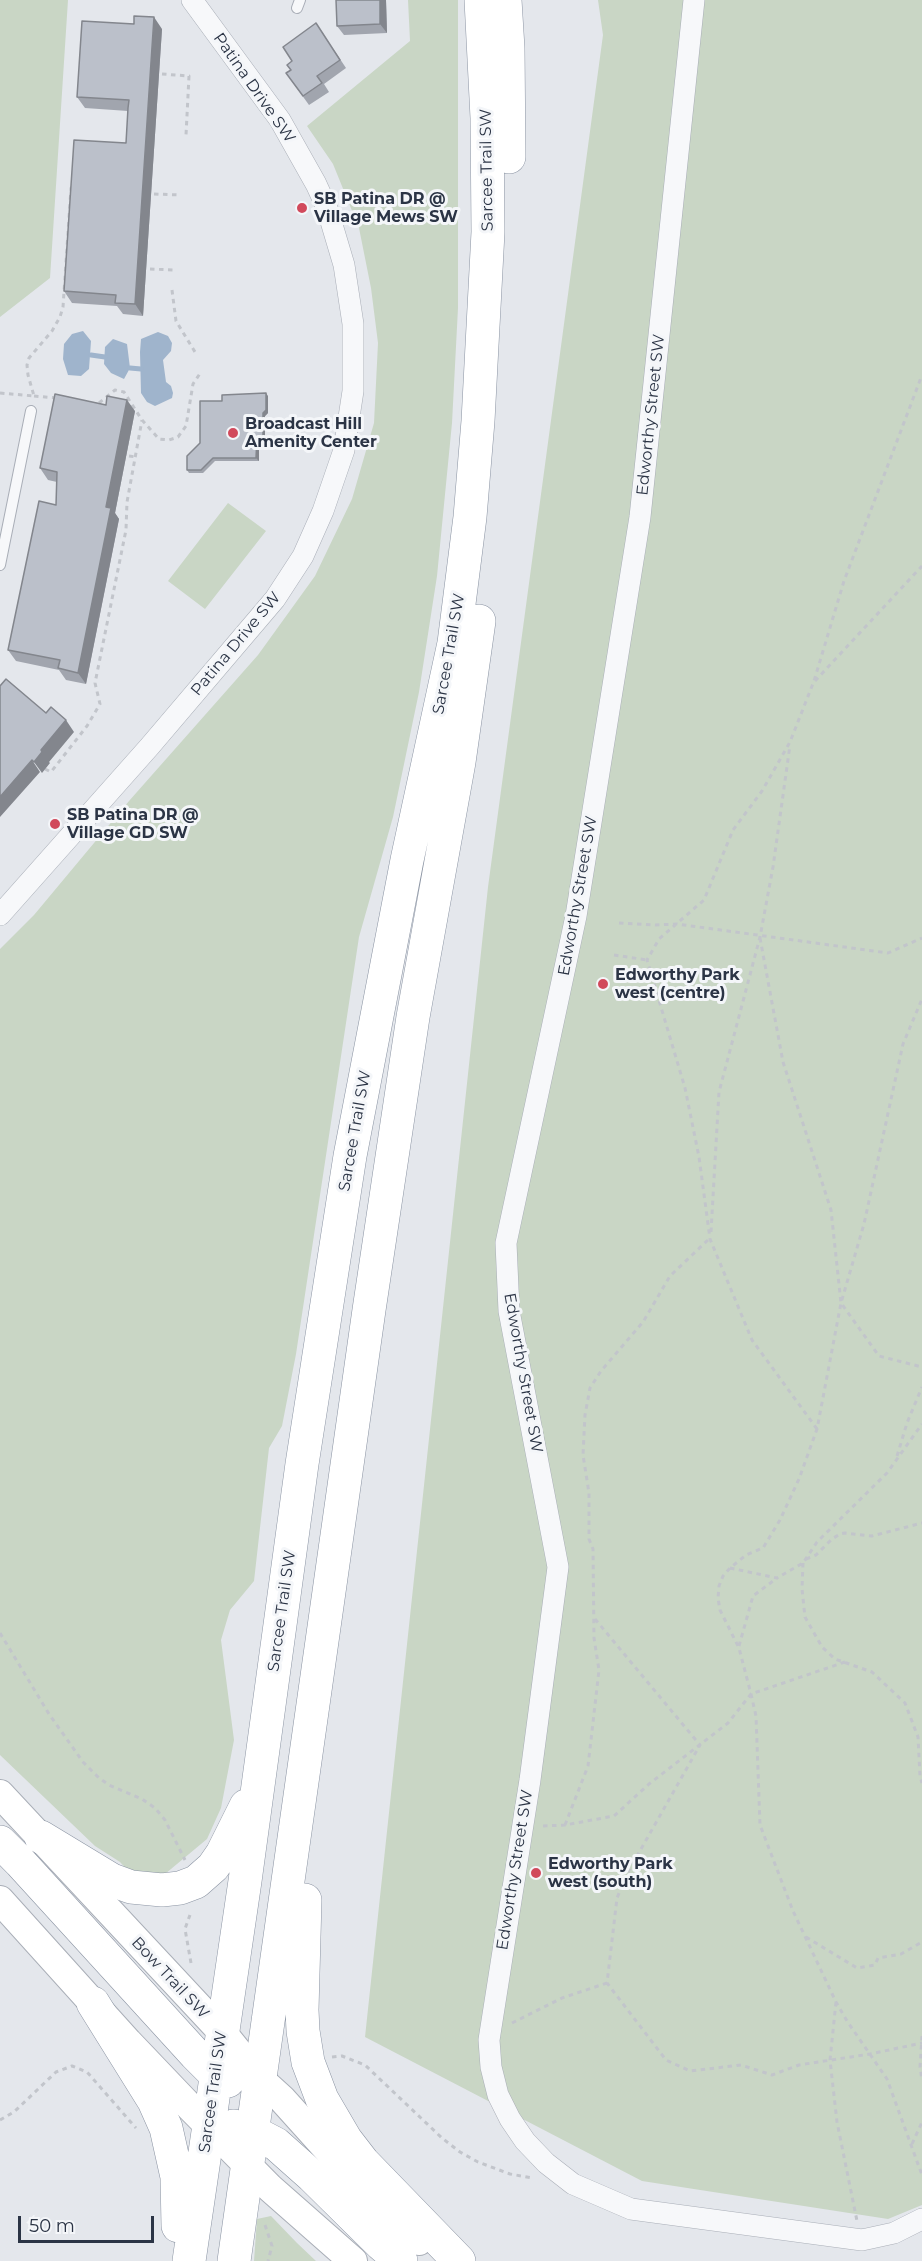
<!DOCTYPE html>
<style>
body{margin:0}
#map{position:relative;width:922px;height:2261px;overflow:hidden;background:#e4e7ec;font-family:Montserrat,sans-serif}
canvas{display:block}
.scale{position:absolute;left:18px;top:2216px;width:136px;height:27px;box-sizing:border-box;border:3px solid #2b3445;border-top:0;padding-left:8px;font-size:18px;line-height:21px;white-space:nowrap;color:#2b3445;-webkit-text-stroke:4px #f4f6f9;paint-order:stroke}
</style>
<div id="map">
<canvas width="922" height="2261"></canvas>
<div class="scale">50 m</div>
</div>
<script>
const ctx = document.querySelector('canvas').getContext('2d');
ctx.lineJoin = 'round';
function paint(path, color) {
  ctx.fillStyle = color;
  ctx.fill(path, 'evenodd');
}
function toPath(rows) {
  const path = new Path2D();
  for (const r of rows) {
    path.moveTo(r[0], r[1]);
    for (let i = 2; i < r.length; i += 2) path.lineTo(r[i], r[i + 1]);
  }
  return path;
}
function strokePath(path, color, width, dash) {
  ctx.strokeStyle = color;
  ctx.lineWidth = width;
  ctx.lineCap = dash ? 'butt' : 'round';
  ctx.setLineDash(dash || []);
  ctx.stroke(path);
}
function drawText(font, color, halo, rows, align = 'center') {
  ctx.font = font + ' Montserrat,sans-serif';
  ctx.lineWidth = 6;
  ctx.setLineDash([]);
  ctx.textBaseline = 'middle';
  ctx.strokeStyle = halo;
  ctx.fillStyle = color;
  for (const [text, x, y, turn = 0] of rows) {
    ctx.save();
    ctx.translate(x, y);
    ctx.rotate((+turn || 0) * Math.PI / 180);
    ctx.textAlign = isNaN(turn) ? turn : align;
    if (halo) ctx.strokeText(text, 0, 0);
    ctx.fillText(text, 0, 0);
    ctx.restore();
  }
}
paint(toPath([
 [0,0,68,0,50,278,0,317],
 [408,0,458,0,458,308,452,423,437,576,419,692,393,817,359,937,296,1354,282,1426,269,1448,254,1581,230,1610,221,1640,234,1740,221,1808,207,1839,165,1874,131,1874,120,1862,95,1846,0,1755,0,949,34,915,129,801,258,655,315,576,352,499,374,423,378,343,371,288,359,228,333,164,307,126,410,41],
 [598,0,922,0,922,2205,888,2219,642,2181,365,2037,488,887,603,35],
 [228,503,266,531,205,609,168,581],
 [271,2216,297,2243,316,2261,254,2261,257,2219]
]), '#c9d6c5');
paint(toPath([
 [83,331,91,341,89,369,81,376,68,375,63,359,64,344,72,334],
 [158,332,168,336,172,343,171,351,163,360,166,382,171,386,173,393,172,398,155,406,147,402,141,393,140,352,141,339],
 [113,339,127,344,130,368,124,379,111,373,104,364,105,347]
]), '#9fb4cc');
strokePath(toPath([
 [91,355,105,357],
 [130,368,141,369]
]), '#9fb4cc', 5);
const service = toPath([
 [297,8,300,0],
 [0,565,31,411]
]);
const minor = toPath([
 [694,0,640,517,576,916,506,1243,509,1311,558,1567,530,1780,489,2040,491,2067,498,2095,510,2119,525,2141,546,2163,573,2184,631,2209,862,2240,894,2233,922,2219],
 [0,915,150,746,275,599,303,556,323,511,344,450,353,391,353,324,344,265,327,208,316,184,280,120,192,0]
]);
const secondary = toPath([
 [0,1794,222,2032,260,2079,282,2099,345,2169,419,2241],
 [0,1900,128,2042,190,2107,270,2188,353,2261]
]);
const trunk = toPath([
 [505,0,508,48,509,157],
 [41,1837,112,1880,131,1887,162,1890,180,1888,196,1882,213,1867,222,1854,246,1806],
 [0,1842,20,1862,195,2054,215,2074,228,2081],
 [305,1900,302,2010,303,2031,308,2062,322,2099,346,2140,363,2162,459,2261],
 [93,2003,154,2101,166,2128,177,2177,178,2226],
 [234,2126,253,2132,276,2144,312,2176,381,2244,401,2261],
 [189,2261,245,1881,302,1464,350,1156,407,860,454,643,470,517,478,421,488,232,487,118,481,0],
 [234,2261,369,1310,413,1017,459,762,479,621]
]);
strokePath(service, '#a9aeb7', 12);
strokePath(minor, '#a9aeb7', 22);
strokePath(secondary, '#a9aeb7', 30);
strokePath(trunk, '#8b94a3', 34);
strokePath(toPath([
 [162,74,189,76,186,135],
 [154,194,180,195],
 [150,269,174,270],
 [172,290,176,321,195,352],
 [0,393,34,396,28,375,27,365,29,358,52,331,60,317,63,307,71,188,73,188],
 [34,396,57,398],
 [99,403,115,390,124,392,142,420,159,439,169,440,178,437,186,426,193,384,201,372],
 [129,456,136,457],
 [815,681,922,566],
 [45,769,51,772,87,726,100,704,95,683,126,530,127,502,142,420],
 [619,923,655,925,677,924,888,953,922,938],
 [760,938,783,1062,831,1210,841,1303,879,1356,922,1367],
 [614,955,647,960],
 [711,1232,719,1092,760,937,773,867,790,745],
 [817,1429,752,1340,710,1239,699,1157,685,1088,647,960,659,939,704,900,733,830,762,791,790,742,814,681,844,581,922,375],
 [897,1456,907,1423,922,1387],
 [806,1559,816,1555,832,1539,840,1534,845,1533,872,1536,922,1523],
 [803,1563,802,1589,805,1617,822,1647,835,1659,872,1672,905,1703,918,1737,920,1776,922,1783],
 [730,1568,777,1578,803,1563,817,1542,887,1473,922,1424],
 [595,1619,700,1745,628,1872,617,1898,607,1983,666,2060,690,2071,741,2065,772,2075,799,2065,870,2054,922,2043],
 [0,1633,49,1714,83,1762,99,1778,109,1785,142,1799,155,1808,165,1820,185,1860],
 [739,1646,753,1596,777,1578],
 [845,1662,751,1694,756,1716,760,1825,793,1911,836,2002,847,2021,887,2079,922,2175],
 [565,1825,588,1766,599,1670,594,1638,593,1549,589,1539,589,1493,583,1455,585,1415,590,1388,601,1371,643,1322,670,1276,710,1238],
 [543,1826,565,1825,614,1816,649,1784,728,1723,751,1694,739,1648,720,1610,718,1598,719,1586,723,1576,730,1568,746,1555,763,1548,780,1520,799,1479,817,1429,841,1303,864,1224,903,1044,922,999],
 [806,1937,857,1968,875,1965,878,1958,901,1954,922,1942],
 [191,1963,185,1929,191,1912],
 [836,2002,830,2060,837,2122,857,2221],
 [512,2023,562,1998,607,1983],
 [922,2036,920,2067,922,2080],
 [332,2057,342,2056,365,2065,442,2138,460,2152,478,2162,510,2174,533,2178],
 [0,2120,14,2112,56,2072,72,2066,87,2072,136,2128],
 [912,2144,922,2122],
 [265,2225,272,2246,268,2261]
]), '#c2c5cb', 3, [4.5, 4.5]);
strokePath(service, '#f7f8fa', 10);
strokePath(minor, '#f7f8fa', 21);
strokePath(secondary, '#fff', 28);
strokePath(trunk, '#fff', 33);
paint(toPath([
 [386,0,387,33,344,35,337,26],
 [316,23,346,68,324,84,329,92,309,105,286,73,291,70,292,61],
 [162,29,143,316,123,314,117,306,72,303,64,291,126,143,128,111,85,108,77,97],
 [268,396,268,413,265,416,265,440,259,440,259,461,215,461,203,473,189,473,187,470,222,401],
 [135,411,115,513,119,519,86,684,66,680,59,670,16,661,8,650,56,505,57,482,48,480,40,468]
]), '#a1a5ae');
paint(toPath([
 [380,0,386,0,387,33,380,24],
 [154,17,162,29,143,316,135,304],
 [266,393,268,396,268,413,265,416,265,440,263,437,263,413],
 [127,400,135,411,115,513,119,519,86,684,78,673,106,507],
 [257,437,259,440,259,461,256,458],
 [66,720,74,732,49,762,50,763,42,773,34,762,41,750],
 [32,760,40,772,0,817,0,797]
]), '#83868d');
const building = toPath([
 [336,0,380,0,380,24,337,26,336,0],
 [134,16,154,17,135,304,115,303,116,295,64,291,74,140,126,143,128,108,129,100,77,97,82,21,134,24,134,16],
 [316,23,340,60,317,76,322,83,303,96,286,73,291,70,287,65,292,61,283,47,316,23],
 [266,393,266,410,263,413,263,437,257,437,256,458,213,458,201,470,187,470,187,456,200,443,200,401,222,401,222,395,266,393],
 [55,394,106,405,107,396,127,400,106,507,111,508,78,673,58,668,60,660,8,650,39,501,56,505,57,472,40,468,55,394],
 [6,679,46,713,51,707,66,720,41,750,42,752,34,762,32,760,0,797,0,686,6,679]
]);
paint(building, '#bbc0ca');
strokePath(building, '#83868d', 1.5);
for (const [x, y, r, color] of [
 [302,208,6,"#d1495b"],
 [233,433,6,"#d1495b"],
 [55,824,6,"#d1495b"],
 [603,984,6,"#d1495b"],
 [536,1873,6,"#d1495b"]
]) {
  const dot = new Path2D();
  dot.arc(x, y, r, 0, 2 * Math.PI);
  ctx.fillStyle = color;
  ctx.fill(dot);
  strokePath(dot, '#f4f6f9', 2);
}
drawText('16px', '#2b3445', '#f4f6f9', [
 ["Patina Drive SW",254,88,55],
 ["Sarcee Trail SW",487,170,-91],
 ["Edworthy Street SW",651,415,-84],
 ["Patina Drive SW",236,644,-50],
 ["Sarcee Trail SW",449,654,-80],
 ["Edworthy Street SW",578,896,-80],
 ["Sarcee Trail SW",355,1131,-80],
 ["Edworthy Street SW",523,1373,80],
 ["Sarcee Trail SW",282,1611,-82],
 ["Edworthy Street SW",515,1870,-81],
 ["Bow Trail SW",170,1978,47],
 ["Sarcee Trail SW",213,2092,-82]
]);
drawText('bold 16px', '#2b3445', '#f4f6f9', [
 ["SB Patina DR @",314,199],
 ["Village Mews SW",314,217],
 ["Broadcast Hill",245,424],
 ["Amenity Center",245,442],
 ["SB Patina DR @",67,815],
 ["Village GD SW",67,833],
 ["Edworthy Park",615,975],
 ["west (centre)",615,993],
 ["Edworthy Park",548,1864],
 ["west (south)",548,1882]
], 'left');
</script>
